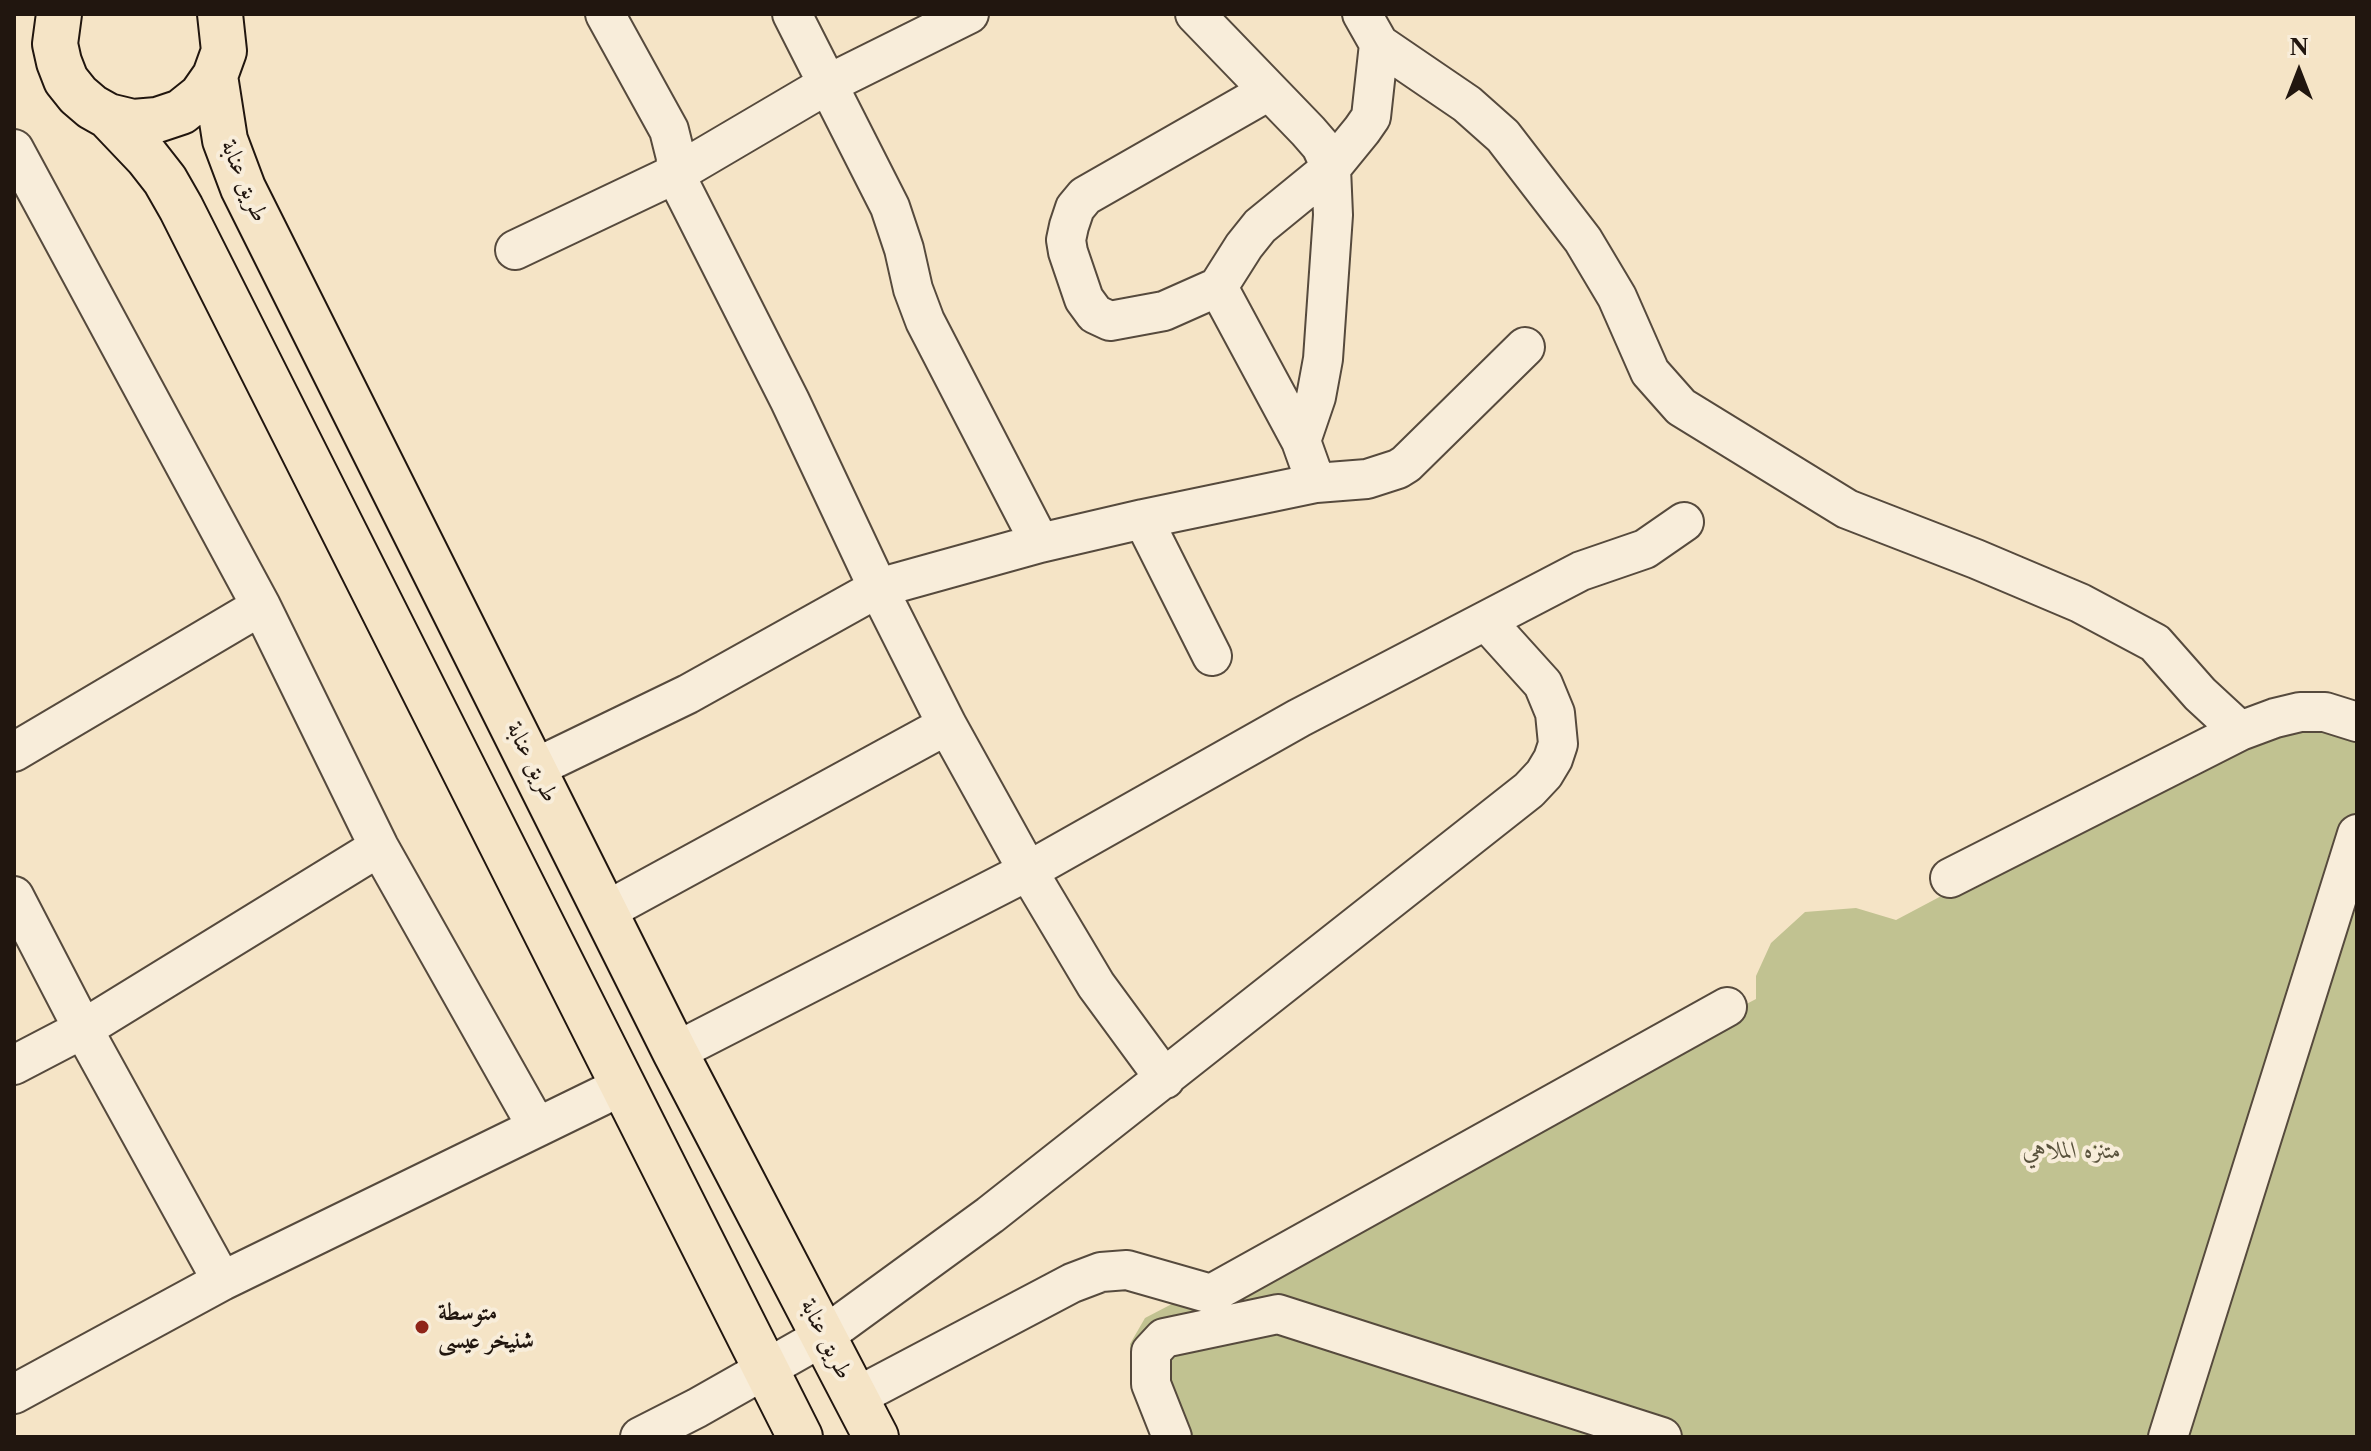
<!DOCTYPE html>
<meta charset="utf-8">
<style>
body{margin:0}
#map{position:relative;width:2371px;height:1451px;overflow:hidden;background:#f5e4c6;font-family:"Libre Caslon Text",serif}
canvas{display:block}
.frame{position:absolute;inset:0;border:16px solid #21160f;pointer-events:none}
.north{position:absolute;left:2259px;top:32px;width:80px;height:80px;-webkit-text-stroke:6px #f8edda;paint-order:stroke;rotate:0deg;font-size:22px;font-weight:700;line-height:32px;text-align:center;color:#21160f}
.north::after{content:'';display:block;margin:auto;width:28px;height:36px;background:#21160f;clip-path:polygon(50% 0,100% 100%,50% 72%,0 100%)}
</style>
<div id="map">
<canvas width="2371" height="1451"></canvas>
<div class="frame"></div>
<div class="north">N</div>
</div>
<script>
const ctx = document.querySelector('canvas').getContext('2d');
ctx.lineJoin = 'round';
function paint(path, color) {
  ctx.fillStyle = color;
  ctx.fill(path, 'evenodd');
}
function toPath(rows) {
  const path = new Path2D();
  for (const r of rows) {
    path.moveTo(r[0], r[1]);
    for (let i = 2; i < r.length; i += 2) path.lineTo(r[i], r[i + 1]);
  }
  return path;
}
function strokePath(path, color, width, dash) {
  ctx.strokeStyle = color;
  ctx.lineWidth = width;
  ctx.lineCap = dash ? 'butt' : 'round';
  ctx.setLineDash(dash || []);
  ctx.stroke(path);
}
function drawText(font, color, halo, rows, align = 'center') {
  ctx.font = font + ' "Libre Caslon Text",Amiri,serif';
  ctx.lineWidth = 8;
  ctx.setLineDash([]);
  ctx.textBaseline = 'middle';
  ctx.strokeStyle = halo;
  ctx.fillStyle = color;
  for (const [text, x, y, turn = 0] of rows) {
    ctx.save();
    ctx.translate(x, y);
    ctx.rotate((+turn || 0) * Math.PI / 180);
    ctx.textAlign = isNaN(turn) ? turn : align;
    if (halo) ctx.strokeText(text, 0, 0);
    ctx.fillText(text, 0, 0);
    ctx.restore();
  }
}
paint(toPath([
 [2296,708,2357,709,2357,1437,1154,1437,1141,1410,1132,1370,1130,1344,1145,1318,1756,999,1756,976,1771,943,1805,912,1856,908,1896,920]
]), '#c1c291');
const street = toPath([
 [605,14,669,130,676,158,675,174,790,401,878,588,947,725,1028,871,1096,985,1165,1079],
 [792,14,890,207,904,249,913,289,925,321,1040,543],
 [1195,14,1308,131,1321,146,1331,168,1333,215,1323,359,1316,397,1301,441,1316,483],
 [1362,14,1379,44,1467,104,1503,136,1583,240,1617,297,1650,372,1681,407,1847,509,1976,559,2080,603,2155,643,2200,694,2240,731],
 [14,149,261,606,379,847,537,1127],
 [515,250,675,174,828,84,969,14],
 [1218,287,1164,311,1110,321,1095,314,1084,299,1068,252,1066,240,1069,226,1075,208,1085,196,1267,92],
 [1301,441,1218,287,1244,246,1260,226,1331,168,1362,130,1371,117,1379,44],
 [1143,519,1212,656],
 [14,752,261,606],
 [535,768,688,694,878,588,1040,543,1143,519,1316,483,1367,479,1398,469,1406,464,1525,347],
 [1950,878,2240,731,2275,718,2300,712,2325,712,2357,722],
 [14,896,83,1029,222,1281],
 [606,911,947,725],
 [675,1052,1028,871,1299,718,1581,571,1645,549,1684,522],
 [14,1065,83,1029,379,847],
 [14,1394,222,1281,622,1086],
 [856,1397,1072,1283,1101,1272,1127,1270,1211,1294,1727,1007],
 [640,1437,697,1408,824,1336,990,1215,1529,790,1544,774,1553,759,1558,744,1555,713,1543,684,1487,622],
 [1172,1437,1151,1384,1151,1352,1164,1338,1278,1314,1662,1437],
 [2168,1437,2357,834]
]);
const highway = toPath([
 [59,14,55,44,59,62,66,80,78,95,92,107,108,116,133,122,157,120,181,112,201,96,215,76,224,51,220,14],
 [215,76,225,140,243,188,675,1052,876,1437],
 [108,116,147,157,165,180,181,208,800,1437]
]);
strokePath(street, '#564a3d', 42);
strokePath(highway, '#21160f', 48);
strokePath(street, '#f8edda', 38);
strokePath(highway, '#f5e4c6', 44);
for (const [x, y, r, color] of [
 [422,1327,8,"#8f2418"]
]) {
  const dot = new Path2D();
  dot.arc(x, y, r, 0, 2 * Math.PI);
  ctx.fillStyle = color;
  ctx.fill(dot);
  strokePath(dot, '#f8edda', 3);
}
drawText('24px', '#21160f', '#f8edda', [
 ["طريق عنابة",244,181,67],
 ["طريق عنابة",532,762,63],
 ["طريق عنابة",826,1339,63]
]);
drawText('italic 24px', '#59523c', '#f8edda', [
 ["متنزه الملاهي",2072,1151]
]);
drawText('bold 24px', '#21160f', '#f8edda', [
 ["متوسطة",438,1313],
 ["شنيخر عيسى",438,1341]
], 'left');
</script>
